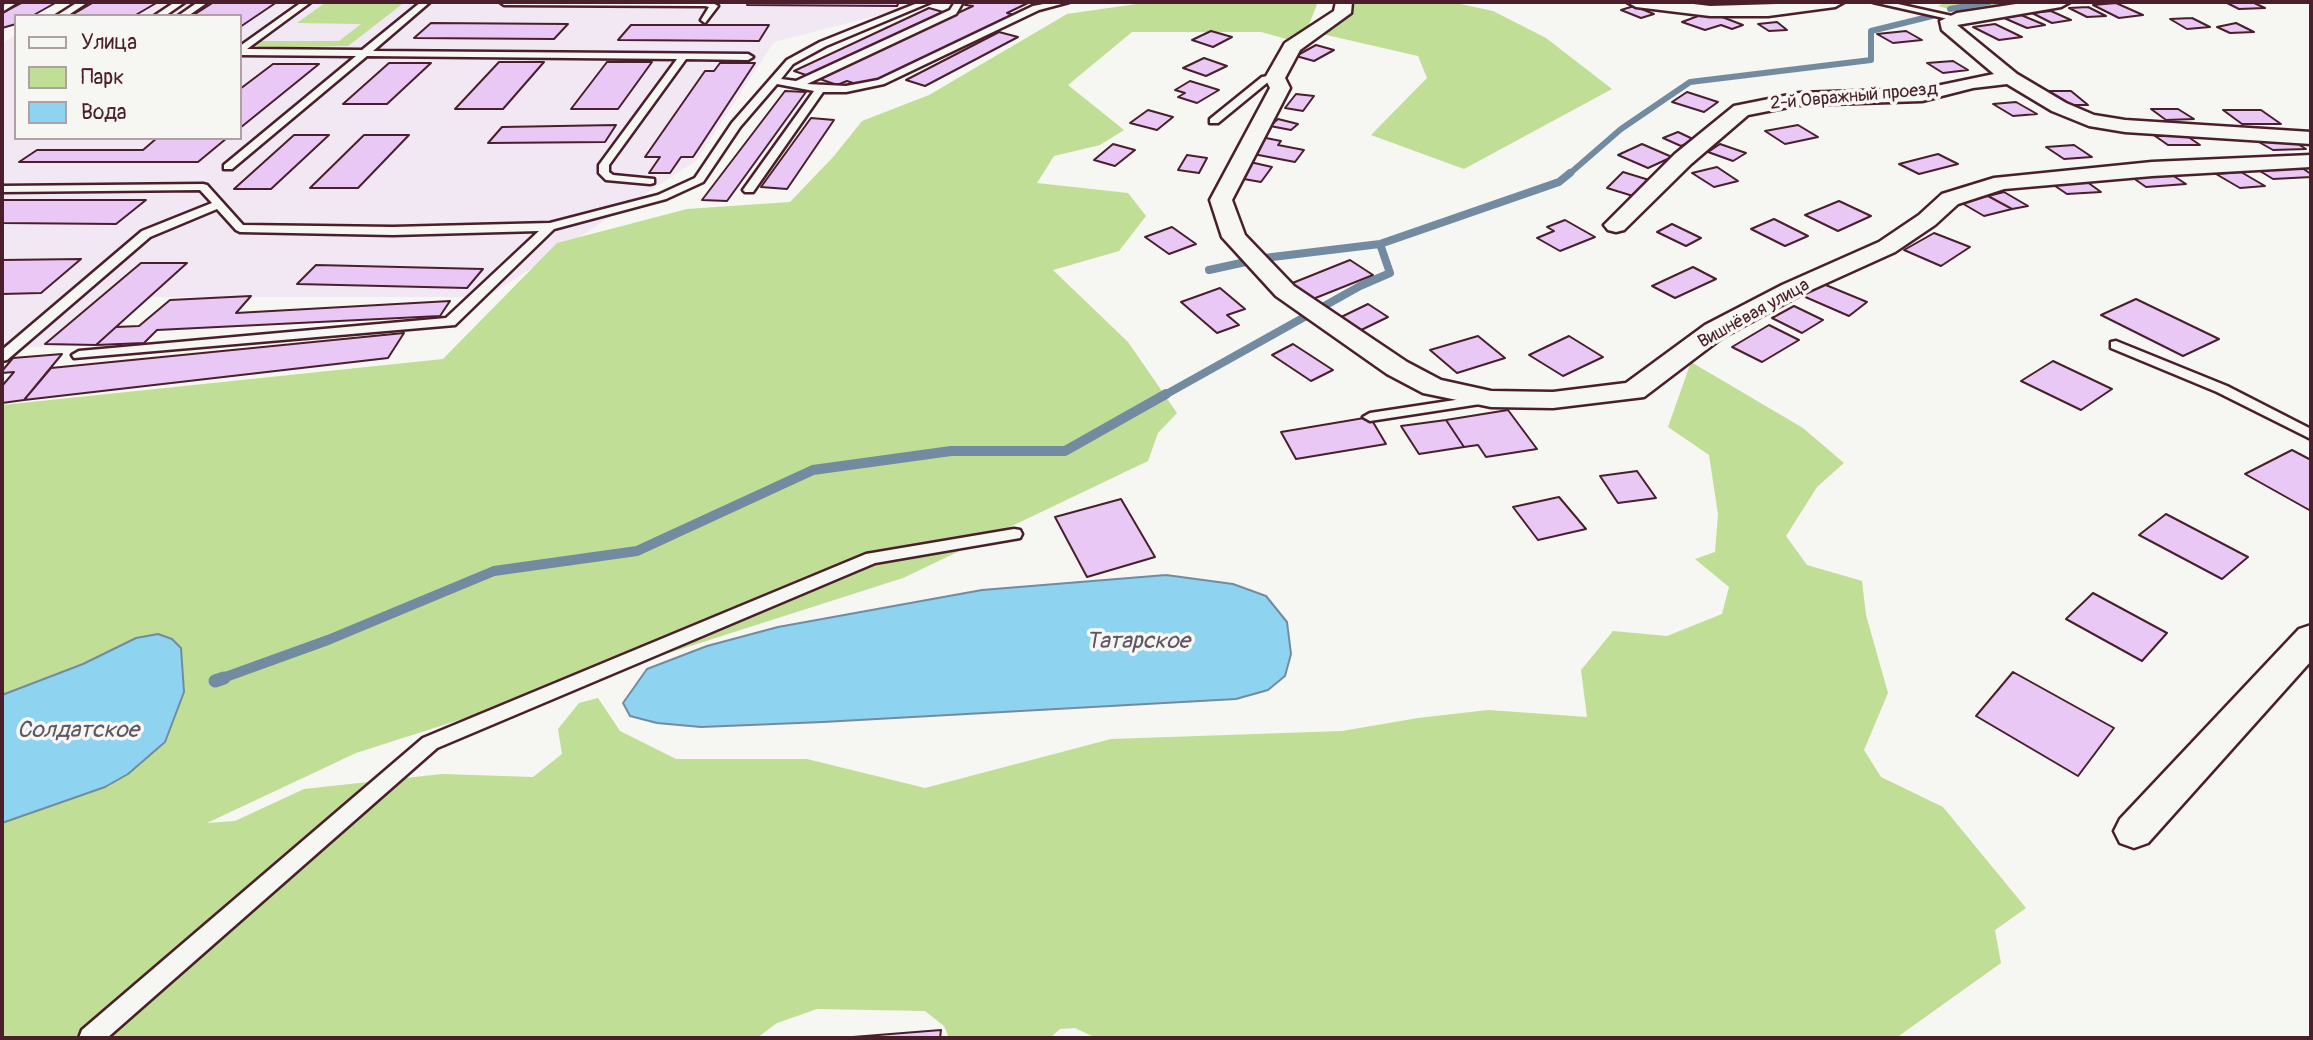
<!DOCTYPE html>
<meta charset="utf-8">
<style>
body{margin:0}
#map{position:relative;width:2313px;height:1040px;overflow:hidden;background:#f6f6f2;font-family:Pangolin,sans-serif}
canvas{display:block}
.frame{position:absolute;inset:0;border:4px solid #4a1f2b;pointer-events:none}
.legend{position:absolute;left:14px;top:14px;width:228px;height:126px;box-sizing:border-box;background:#f6f6f2;border:2px solid #b1a0a2;margin:0;padding:9px 12px;list-style:none;font-size:21px;color:#4a1f2b}
.legend li{display:flex;align-items:center;gap:14px;height:35px}
.legend b{width:35px;border:2px solid #b1a0a2}
</style>
<div id="map">
<canvas width="2313" height="1040"></canvas>
<div class="frame"></div>
<ul class="legend">
<li><b style="height:9px;background:#f6f6f2"></b>Улица</li>
<li><b style="height:19px;background:#c0de96"></b>Парк</li>
<li><b style="height:19px;background:#8ed3ef"></b>Вода</li>
</ul>
</div>
<script>
const ctx = document.querySelector('canvas').getContext('2d');
ctx.lineJoin = 'round';
function paint(path, color) {
  ctx.fillStyle = color;
  ctx.fill(path, 'evenodd');
}
function toPath(rows) {
  const path = new Path2D();
  for (const r of rows) {
    path.moveTo(r[0], r[1]);
    for (let i = 2; i < r.length; i += 2) path.lineTo(r[i], r[i + 1]);
  }
  return path;
}
function strokePath(path, color, width, dash) {
  ctx.strokeStyle = color;
  ctx.lineWidth = width;
  ctx.lineCap = dash ? 'butt' : 'round';
  ctx.setLineDash(dash || []);
  ctx.stroke(path);
}
function drawText(font, color, halo, rows, align = 'center') {
  ctx.font = font + ' Pangolin,sans-serif';
  ctx.lineWidth = 7;
  ctx.setLineDash([]);
  ctx.textBaseline = 'middle';
  ctx.strokeStyle = halo;
  ctx.fillStyle = color;
  for (const [text, x, y, turn = 0] of rows) {
    ctx.save();
    ctx.translate(x, y);
    ctx.rotate((+turn || 0) * Math.PI / 180);
    ctx.textAlign = isNaN(turn) ? turn : align;
    if (halo) ctx.strokeText(text, 0, 0);
    ctx.fillText(text, 0, 0);
    ctx.restore();
  }
}
paint(toPath([
 [74,2,910,2,907,8,774,42,696,161,487,297,149,297,96,345,2,348,2,43,16,35,16,138,240,138,240,16,50,16]
]), '#f2e8f3');
paint(toPath([
 [326,2,405,2,348,46,260,48,255,45,259,41,339,41,361,24,297,23],
 [1150,2,1318,2,1308,27,1290,40,1261,32,1132,32,1068,85,1124,130,1100,145,1054,156,1037,183,1128,193,1146,216,1119,251,1053,270,1128,342,1177,413,1158,433,1148,461,903,578,356,753,207,823,235,821,304,789,442,774,533,777,562,754,558,729,579,703,598,698,620,731,676,759,807,759,925,788,1111,739,1342,731,1418,718,1488,710,1587,717,1581,670,1613,631,1667,636,1722,614,1729,587,1695,559,1715,552,1718,514,1709,455,1668,427,1691,362,1803,428,1844,463,1817,487,1786,536,1807,565,1862,581,1866,615,1888,693,1864,750,1881,777,1943,807,2026,908,1995,930,2001,963,1896,1038,1096,1038,1075,1028,1060,1029,1050,1038,949,1038,944,1026,925,1011,817,1009,777,1023,757,1038,2,1038,2,405,443,359,557,243,687,209,790,202,834,156,862,121,929,95,1067,14],
 [1348,2,1451,2,1493,11,1546,38,1612,89,1464,169,1371,135,1427,78,1418,56,1322,34,1349,5],
 [1946,2,2042,2,1962,13,1938,6]
]), '#c0de96');
const water = toPath([
 [1166,575,1233,584,1266,596,1287,622,1291,654,1285,676,1268,690,1236,699,823,722,701,727,657,723,630,716,623,703,647,669,707,646,778,627,982,590,1166,575],
 [158,634,172,639,181,648,184,692,165,742,128,774,105,787,2,823,2,695,83,664,136,638,158,634]
]);
paint(water, '#8ed3ef');
strokePath(water, '#738ba1', 2);
strokePath(toPath([
 [1950,9,1989,2],
 [1568,175,1621,129,1690,82,1871,60,1871,31,1932,16]
]), '#738ba1', 6);
strokePath(toPath([
 [1209,270,1264,258,1380,244],
 [1163,396,1360,286,1390,273,1380,244,1559,182,1570,173]
]), '#738ba1', 8);
strokePath(toPath([
 [220,679,328,640,494,571,637,551,813,470,951,451,1065,451,1166,394]
]), '#738ba1', 10);
strokePath(toPath([
 [215,681,224,678]
]), '#738ba1', 13);
const building = toPath([
 [23,2,57,2,32,16,16,16,16,24,2,28,2,13,23,2],
 [94,2,158,2,134,16,70,16,94,2],
 [214,2,277,2,240,27,240,16,192,16,214,2],
 [749,2,899,2,897,6,747,5,749,2],
 [970,2,1030,2,1007,13,1014,15,876,80,859,85,847,81,837,85,817,78,973,6,965,5,970,2],
 [2225,2,2252,2,2265,8,2239,9,2225,2],
 [2116,3,2143,15,2119,18,2093,5,2116,3],
 [1634,6,1654,14,1641,18,1621,10,1634,6],
 [2088,7,2106,16,2087,17,2069,8,2088,7],
 [929,8,943,12,809,76,794,71,929,8],
 [2051,11,2071,20,2052,23,2032,13,2051,11],
 [1709,12,1743,25,1732,29,1721,25,1705,30,1682,22,1709,12],
 [2021,15,2045,25,2027,28,2004,18,2021,15],
 [2192,18,2210,27,2187,29,2170,19,2192,18],
 [1777,22,1787,30,1769,31,1758,24,1777,22],
 [431,23,568,24,554,39,414,38,431,23],
 [2236,23,2254,32,2230,33,2217,27,2236,23],
 [1995,24,2022,37,1999,40,1973,27,1995,24],
 [631,25,769,25,759,41,618,40,631,25],
 [1211,31,1232,37,1213,47,1192,40,1211,31],
 [1906,31,1922,40,1893,43,1877,34,1906,31],
 [999,32,1018,37,925,86,906,80,999,32],
 [1316,45,1334,50,1314,61,1296,56,1316,45],
 [1204,58,1227,66,1206,76,1183,68,1204,58],
 [1953,61,1968,70,1943,73,1927,63,1953,61],
 [499,62,544,62,503,109,455,109,499,62],
 [607,62,652,62,618,109,571,109,607,62],
 [389,63,431,63,387,104,343,104,389,63],
 [720,63,755,63,693,157,681,157,670,173,649,173,660,157,645,157,705,71,714,71,720,63],
 [273,64,319,64,240,128,240,89,273,64],
 [1190,81,1219,90,1197,103,1178,97,1185,93,1175,90,1190,81],
 [785,91,806,92,727,201,702,200,785,91],
 [2048,91,2071,91,2088,105,2064,105,2048,91],
 [1687,92,1718,102,1704,112,1672,102,1687,92],
 [1296,94,1314,96,1303,111,1285,108,1296,94],
 [2016,102,2037,114,2013,116,1993,104,2016,102],
 [2151,109,2178,109,2194,119,2166,120,2151,109],
 [1148,110,1173,117,1157,130,1130,123,1148,110],
 [2223,110,2261,110,2281,124,2242,124,2223,110],
 [811,118,834,120,787,189,761,187,811,118],
 [1278,119,1298,124,1291,130,1270,126,1278,119],
 [616,125,605,142,488,143,502,127,616,125],
 [1798,125,1818,137,1785,144,1765,131,1798,125],
 [1678,132,1695,140,1681,146,1663,138,1678,132],
 [294,135,329,135,271,189,234,189,294,135],
 [364,135,409,135,358,188,310,188,364,135],
 [2155,136,2187,136,2200,145,2168,145,2155,136],
 [1261,137,1281,141,1278,145,1304,150,1295,162,1248,153,1261,137],
 [157,138,227,138,198,162,19,162,37,150,143,150,157,138],
 [2290,139,2306,149,2273,150,2257,141,2290,139],
 [1113,144,1135,150,1115,166,1094,160,1113,144],
 [1642,144,1672,157,1648,168,1618,155,1642,144],
 [1720,144,1746,153,1733,161,1708,152,1720,144],
 [2074,145,2092,157,2064,159,2046,147,2074,145],
 [1938,154,1958,164,1919,174,1899,164,1938,154],
 [1187,155,1207,158,1199,173,1178,170,1187,155],
 [1250,162,1272,167,1261,182,1238,178,1250,162],
 [2299,166,2311,174,2311,177,2273,179,2255,168,2299,166],
 [1717,167,1738,181,1714,187,1692,173,1717,167],
 [1623,172,1649,180,1633,196,1607,188,1623,172],
 [2241,172,2265,186,2240,188,2216,174,2241,172],
 [2169,173,2186,184,2146,187,2129,175,2169,173],
 [2083,179,2101,192,2067,194,2049,182,2083,179],
 [2004,192,2028,206,2012,209,1988,196,2004,192],
 [1988,196,2012,209,1984,216,1960,202,1988,196],
 [2,200,146,200,116,224,2,223,2,200],
 [1839,201,1871,216,1838,231,1805,215,1839,201],
 [1774,219,1808,236,1785,246,1751,229,1774,219],
 [1565,220,1595,237,1560,251,1537,238,1554,231,1547,227,1565,220],
 [1672,224,1701,238,1686,246,1657,232,1672,224],
 [1172,227,1196,244,1169,254,1145,237,1172,227],
 [1934,233,1970,247,1941,266,1904,250,1934,233],
 [81,259,41,293,2,294,2,260,81,259],
 [1350,260,1373,275,1313,299,1290,284,1350,260],
 [141,263,187,263,96,345,45,344,141,263],
 [316,265,483,269,467,288,297,284,316,265],
 [1693,267,1716,279,1675,298,1652,286,1693,267],
 [1821,283,1867,302,1849,316,1803,296,1821,283],
 [1220,288,1245,309,1227,315,1239,325,1217,333,1181,302,1220,288],
 [251,296,236,313,450,301,440,316,157,330,144,343,96,345,116,327,139,326,170,300,251,296],
 [2136,299,2219,339,2183,356,2101,315,2136,299],
 [1368,304,1388,317,1357,332,1337,319,1368,304],
 [1794,306,1823,320,1802,333,1772,318,1794,306],
 [1769,325,1799,340,1762,362,1732,347,1769,325],
 [404,333,388,358,24,400,51,368,404,333],
 [1478,336,1505,358,1457,373,1430,350,1478,336],
 [1569,336,1603,357,1563,376,1529,355,1569,336],
 [1293,344,1333,370,1311,381,1272,355,1293,344],
 [62,354,24,400,2,403,2,386,14,372,2,373,2,371,13,358,62,354],
 [2053,361,2112,389,2081,410,2021,381,2053,361],
 [1508,410,1537,449,1486,457,1478,445,1464,447,1446,420,1508,410],
 [1370,417,1386,444,1296,459,1281,432,1370,417],
 [1446,420,1464,447,1419,454,1401,426,1446,420],
 [2292,450,2311,460,2311,511,2245,474,2292,450],
 [1637,471,1656,498,1618,503,1600,476,1637,471],
 [1559,497,1586,529,1538,540,1513,507,1559,497],
 [1121,499,1155,557,1087,577,1055,517,1121,499],
 [2166,514,2248,557,2222,579,2139,535,2166,514],
 [2093,593,2167,633,2142,661,2066,619,2093,593],
 [2013,672,2114,728,2078,776,1976,716,2013,672],
 [941,1030,940,1038,840,1038,941,1030]
]);
paint(building, '#e9c8f5');
strokePath(building, '#4a1f2b', 2);
const lane = toPath([
 [8,2,18,2,2,12,2,6,8,2],
 [78,2,88,2,67,16,56,16,78,2],
 [175,2,185,2,165,16,154,16,175,2],
 [198,2,208,2,188,16,178,16,198,2],
 [302,2,311,2,247,49,362,50,421,2,430,2,373,51,748,54,753,57,748,60,686,59,609,165,609,172,613,175,654,179,654,183,650,184,606,180,599,173,599,165,677,59,367,56,232,169,224,169,224,165,356,56,240,55,240,46,302,2],
 [500,2,711,2,718,6,705,23,701,20,709,7,705,6,504,5,500,2],
 [920,2,931,2,826,46,793,64,781,79,796,81,950,10,955,2,963,2,956,14,807,84,846,86,878,80,1033,6,1054,2,1069,2,1039,10,884,84,846,92,823,92,753,192,745,192,743,190,814,91,777,84,740,127,703,182,666,199,554,229,455,325,74,358,72,355,79,351,446,318,539,231,393,235,240,232,236,230,217,209,150,237,7,360,2,361,2,350,142,231,212,203,200,190,2,192,2,186,203,184,207,185,243,225,393,227,550,223,658,195,695,178,732,123,787,60,820,42,920,2],
 [1873,2,1889,2,1961,18,1957,21,1873,2],
 [1275,75,1278,76,1278,80,1268,82,1218,123,1210,123,1210,119,1262,77,1275,75],
 [2116,341,2227,386,2311,429,2311,439,2217,392,2111,348,2111,342,2116,341],
 [1488,395,1495,399,1493,402,1370,421,1363,417,1370,413,1488,395],
 [1014,529,1020,530,1022,534,1020,538,875,563,437,748,107,1038,79,1038,82,1030,423,738,866,554,1014,529]
]);
const street = toPath([
 [1336,2,1352,2,1351,13,1300,50,1285,78,1290,88,1232,200,1245,235,1294,286,1407,362,1441,380,1491,391,1553,392,1626,383,1705,325,1782,285,1879,242,1919,215,1942,194,1994,178,2152,162,2311,155,2311,167,2152,176,2004,189,1958,204,1935,225,1895,252,1800,295,1723,337,1644,397,1553,408,1491,407,1423,393,1387,374,1276,296,1222,237,1210,200,1270,88,1265,78,1285,43,1334,11,1336,2],
 [1627,2,1677,2,1710,6,1844,2,1835,7,1768,16,1710,16,1636,7,1627,2],
 [2029,2,2070,2,2061,7,1957,25,2017,74,2066,103,2094,115,2125,120,2311,132,2311,144,2125,132,2089,126,2052,111,2007,84,1973,88,1922,101,1799,105,1748,115,1691,164,1624,230,1616,232,1608,230,1604,225,1675,154,1734,106,1799,93,1922,89,1994,74,1942,30,1940,21,1957,13,2029,2],
 [2311,625,2311,661,2148,843,2134,848,2120,843,2114,831,2120,819,2299,629,2311,625]
]);
strokePath(lane, '#4a1f2b', 5);
strokePath(street, '#4a1f2b', 5);
paint(lane, '#f6f6f2');
paint(street, '#f6f6f2');
drawText('18px', '#4a1f2b', '#f6f6f2', [
 ["2-й Овражный проезд",1854,97,-5],
 ["Вишнёвая улица",1754,314,-29]
]);
drawText('italic 23px', '#5e5566', '#f6f6f2', [
 ["Татарское",1138,642],
 ["Солдатское",78,731]
]);
</script>
